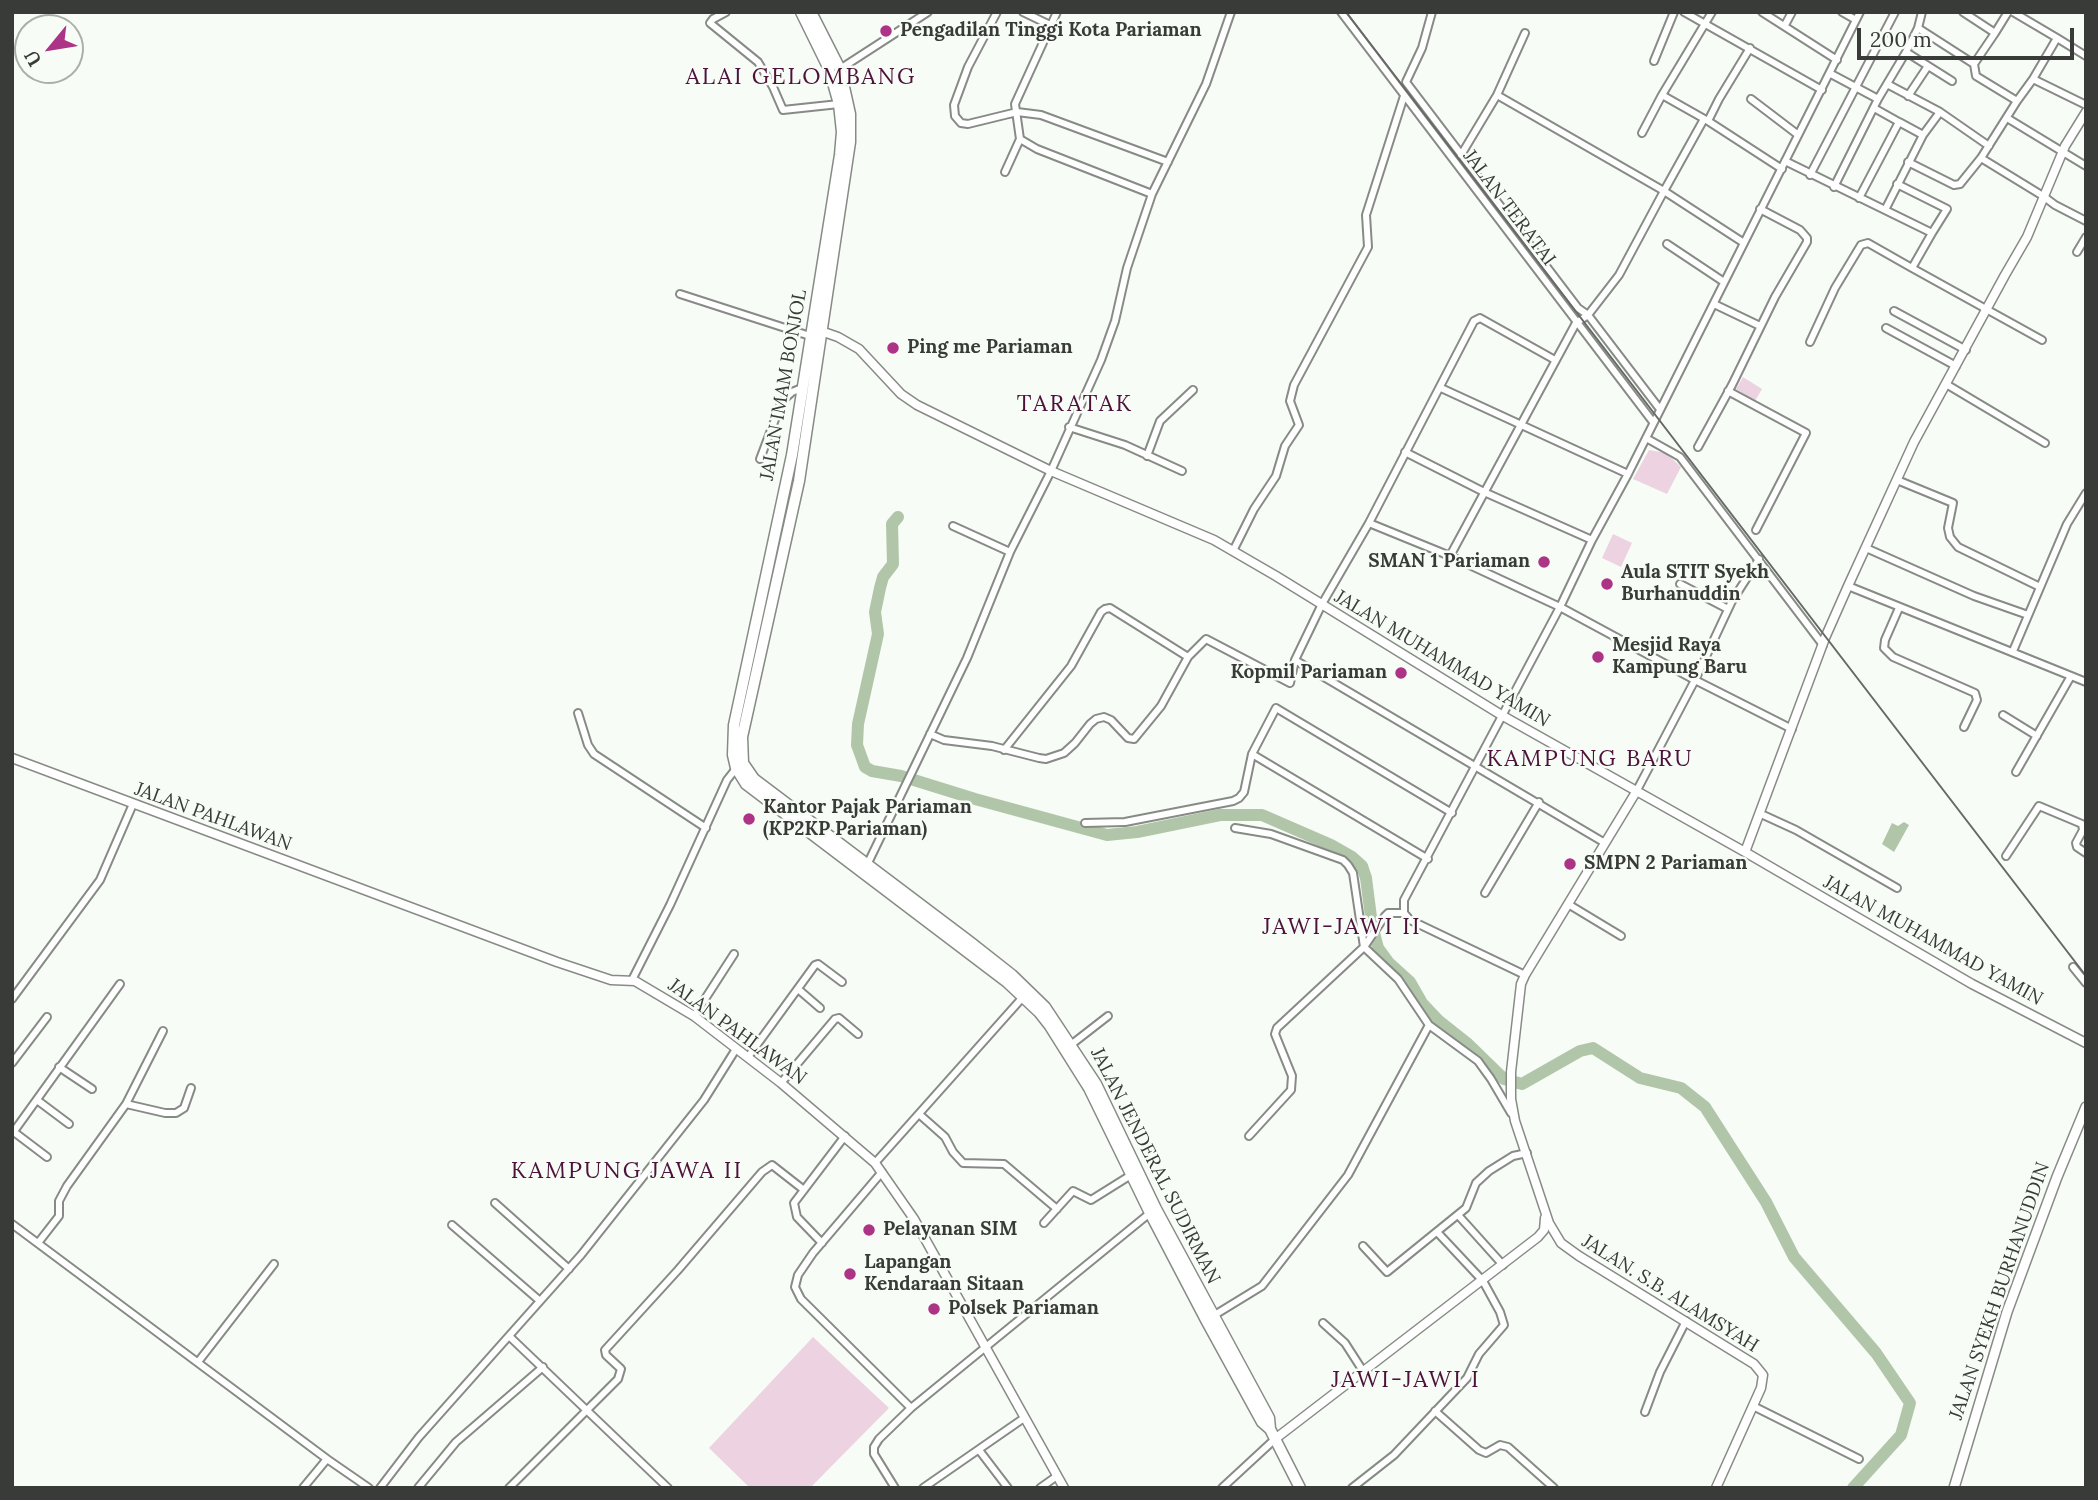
<!DOCTYPE html>
<style>
body{margin:0}
#map{position:relative;width:2098px;height:1500px;overflow:hidden;background:#f7fcf6;font-family:Lora,serif}
canvas{display:block}
.frame{position:absolute;inset:0;border:14px solid #393b38;pointer-events:none}
.north{position:absolute;left:14px;top:14px;width:70px;height:70px;box-sizing:border-box;background:#f7fcf6;border:2px solid #abafaa;border-radius:50%;rotate:240deg;font-size:19px;font-weight:700;line-height:28px;text-align:center;color:#393b38}
.north::after{content:'';display:block;margin:auto;width:24px;height:32px;background:#ad3386;clip-path:polygon(50% 0,100% 100%,50% 72%,0 100%)}
.scale{position:absolute;left:1857px;top:28px;width:217px;height:32px;box-sizing:border-box;border:4px solid #393b38;border-top:0;padding-left:9px;font-size:21px;line-height:24px;white-space:nowrap;color:#393b38;-webkit-text-stroke:5px #f7fcf6;paint-order:stroke}
</style>
<div id="map">
<canvas width="2098" height="1500"></canvas>
<div class="frame"></div>
<div class="north">U</div>
<div class="scale">200 m</div>
</div>
<script>
const ctx = document.querySelector('canvas').getContext('2d');
ctx.lineJoin = 'round';
function paint(path, color) {
  ctx.fillStyle = color;
  ctx.fill(path, 'evenodd');
}
function toPath(rows) {
  const path = new Path2D();
  for (const r of rows) {
    path.moveTo(r[0], r[1]);
    for (let i = 2; i < r.length; i += 2) path.lineTo(r[i], r[i + 1]);
  }
  return path;
}
function strokePath(path, color, width, dash) {
  ctx.strokeStyle = color;
  ctx.lineWidth = width;
  ctx.lineCap = dash ? 'butt' : 'round';
  ctx.setLineDash(dash || []);
  ctx.stroke(path);
}
function drawText(font, color, halo, rows, align = 'center') {
  ctx.font = font + ' Lora,serif';
  ctx.lineWidth = 5;
  ctx.setLineDash([]);
  ctx.textBaseline = 'middle';
  ctx.strokeStyle = halo;
  ctx.fillStyle = color;
  for (const [text, x, y, turn = 0] of rows) {
    ctx.save();
    ctx.translate(x, y);
    ctx.rotate((+turn || 0) * Math.PI / 180);
    ctx.textAlign = isNaN(turn) ? turn : align;
    if (halo) ctx.strokeText(text, 0, 0);
    ctx.fillText(text, 0, 0);
    ctx.restore();
  }
}
paint(toPath([
 [1743,377,1762,389,1755,401,1736,389],
 [1649,450,1666,453,1681,467,1667,494,1633,479],
 [1613,534,1632,543,1621,567,1602,558],
 [813,1337,889,1408,810,1488,750,1488,709,1448]
]), '#edd3e1');
paint(toPath([
 [1904,822,1909,825,1894,852,1882,844,1892,823,1898,826]
]), '#b1c6a9');
strokePath(toPath([
 [898,517,892,524,893,564,883,577,880,588,875,612,878,634,858,724,857,745,865,767,872,771,901,776,975,799,1107,835,1137,832,1220,815,1262,815,1331,845,1352,857,1362,866,1366,878,1372,925,1378,948,1389,963,1410,982,1422,1003,1439,1021,1468,1044,1504,1079,1522,1084,1580,1051,1593,1048,1640,1078,1681,1088,1705,1107,1766,1202,1794,1257,1876,1353,1910,1403,1901,1435,1853,1488]
]), '#b1c6a9', 12);
const minor = toPath([
 [726,12,713,19,710,23,758,62,773,87,783,110,839,104],
 [997,12,968,67,954,105,955,116,961,123,968,124,1017,112,1041,115,1168,162],
 [1023,12,1050,25],
 [1057,12,1015,104,1020,139,1037,149,1152,194],
 [1341,12,1653,422],
 [1432,12,1422,48,1406,82,1578,308,1588,315,1659,408],
 [1684,12,1822,90],
 [1712,12,1662,95,1708,121,1782,169],
 [1762,12,1837,60],
 [1842,12,1856,20],
 [1963,12,1995,33,2008,12],
 [1785,25,1792,12],
 [1918,28,1974,64,1976,76,2017,101,2033,79,2057,38,2013,12],
 [2057,38,2086,56],
 [1906,52,1952,81],
 [1654,61,1674,12],
 [1974,64,1995,33],
 [840,69,928,12],
 [1831,74,1878,99],
 [2033,79,2086,105],
 [1887,84,1940,112,1923,135],
 [1497,95,1664,191,1704,119],
 [1908,96,1928,66],
 [1751,99,1797,134],
 [1940,112,1989,146],
 [2007,118,2086,166],
 [1708,121,1719,99,1750,48],
 [1642,133,1662,95],
 [1461,155,1497,95,1525,33],
 [1981,158,2043,196],
 [1785,161,1932,233,1912,268,2042,340],
 [1908,162,1954,185,1960,184,1981,158,2017,101],
 [1005,172,1020,139],
 [1810,175,1895,12],
 [1897,184,1947,209,1932,233],
 [1834,187,1878,99,1906,52,1918,28,1922,12],
 [2043,196,2055,205,2086,221],
 [1859,198,1899,122,1874,108],
 [1885,210,1923,135,1899,122],
 [1667,244,1724,282],
 [2077,252,2086,237],
 [680,294,810,336],
 [1714,304,1760,326],
 [1894,311,1966,350],
 [1886,328,1956,366],
 [1810,342,1835,288,1861,245,1868,243,1912,268],
 [1946,384,2045,443],
 [1441,388,1628,474],
 [1728,391,1806,433,1756,530],
 [1069,427,1125,445,1182,471],
 [1646,438,1680,457,1823,645],
 [1698,447,1732,385,1775,297,1807,242,1807,238,1800,230,1760,209],
 [1405,452,1484,492,1592,540],
 [1147,456,1160,421,1193,390],
 [760,459,782,401,792,392,802,388],
 [1897,480,1953,503,1948,528,1950,537,1958,547,2040,587],
 [1369,523,1450,556,1560,607,1695,680,1792,729],
 [953,526,1010,552],
 [1866,548,1974,596,2028,615],
 [1233,551,1254,509,1276,476,1285,446,1299,425,1290,401,1294,385,1368,247,1366,215,1404,96],
 [1450,556,1576,323,1588,315,1619,275,1664,191,1744,243],
 [1680,584,1728,609],
 [1848,586,2086,682],
 [1899,608,1885,640,1884,648,1893,657,1975,693,1977,700,1964,727],
 [2013,651,2067,524,2086,493],
 [1295,660,1605,843],
 [578,713,588,745,594,754,706,828],
 [2003,715,2037,736],
 [930,734,944,740,992,746,1039,758,1046,759,1064,753,1075,743,1090,724,1096,719,1104,717,1111,720,1128,738,1134,739,1161,706,1188,657,1206,639,1290,683,1295,660,1322,604,1369,523,1474,321,1480,318,1555,360],
 [1004,750,1071,666,1101,612,1105,609,1110,608,1188,657],
 [2016,772,2071,676],
 [1636,792,1695,680,1732,601,1759,559],
 [1761,814,1796,830,1897,888],
 [1085,823,1125,822,1233,801,1239,798,1244,792,1252,754],
 [1235,828,1271,834,1343,860,1348,865,1353,873,1364,947,1398,979,1429,1025,1478,1061,1491,1079,1511,1113],
 [2006,856,2039,806,2082,824,2083,830,2076,843,2077,847,2086,853],
 [1428,859,1252,754,1276,708,1452,813],
 [867,865,967,658,1010,552,1051,471,1101,360,1115,321,1127,268,1152,194,1206,84,1231,12],
 [1485,893,1539,802],
 [1568,904,1621,936],
 [2073,967,2086,983],
 [1525,975,1410,920,1404,913,1404,900,1560,607,1592,540,1628,474,1860,12],
 [632,980,670,905,727,780,738,766],
 [798,989,820,1008],
 [12,999,100,880,133,804],
 [694,1016,734,954],
 [1072,1044,1108,1016],
 [748,1057,815,965,818,964,842,982],
 [12,1063,47,1017],
 [59,1067,92,1089],
 [781,1083,835,1019,839,1018,858,1034],
 [37,1100,69,1124],
 [126,1104,163,1031],
 [919,1114,945,1137,953,1152,963,1163,1004,1164,1057,1209],
 [14,1132,47,1157],
 [12,1134,120,984],
 [1249,1136,1291,1090,1292,1076,1275,1034,1277,1028,1364,947,1385,916,1388,913,1404,913],
 [875,1163,1023,997],
 [882,1172,813,1253,798,1275,795,1287,801,1299,911,1408],
 [495,1203,569,1269],
 [1458,1215,1503,1265],
 [1044,1223,1073,1191,1091,1200,1131,1175],
 [12,1224,327,1459],
 [452,1225,540,1301],
 [38,1243,59,1216,59,1201,67,1186,126,1104,165,1113,176,1113,184,1108,191,1088],
 [822,1243,797,1217,794,1203,845,1136],
 [1363,1246,1387,1272,1466,1208,1476,1183,1489,1171,1513,1156,1527,1153],
 [1213,1316,1262,1286,1348,1175,1429,1025],
 [1323,1323,1345,1343,1363,1371],
 [509,1336,668,1488],
 [198,1362,274,1264],
 [1753,1406,1859,1459],
 [1435,1411,1479,1450,1486,1453,1500,1445,1508,1447,1554,1488],
 [1645,1412,1660,1372,1686,1321],
 [979,1450,1008,1488],
 [303,1488,327,1459,369,1488],
 [380,1488,419,1437,581,1255,704,1100,736,1049],
 [418,1488,456,1442,543,1367],
 [509,1488,618,1379,621,1369,606,1355,605,1350,678,1270,762,1172,772,1165,804,1190],
 [895,1488,874,1454,874,1447,879,1439,911,1408,1150,1213],
 [923,1488,1024,1418],
 [1040,1488,1057,1476],
 [1222,1488,1275,1439],
 [1352,1488,1394,1455,1467,1378,1479,1354,1504,1325,1500,1312,1483,1281,1438,1233]
]);
const tertiary = toPath([
 [818,330,838,337,859,349,901,394,917,405,1051,471,1214,540,1276,576,1503,716,1745,852,1972,984,2086,1043],
 [12,758,557,962,611,980,635,981,694,1016,781,1083,875,1163,914,1219,1064,1488],
 [1636,792,1525,975,1521,984,1511,1072,1511,1099,1515,1121,1549,1223,1561,1243,1579,1256,1754,1364,1763,1375,1761,1388,1716,1488],
 [1745,852,1825,638,1848,586,1914,442,2005,275,2027,237,2065,146,2086,112],
 [1275,1439,1538,1237,1544,1230,1545,1218]
]);
const secondary = toPath([
 [1954,1488,2007,1312,2057,1177,2086,1107]
]);
const primary = toPath([
 [801,12,829,69,839,104,842,132,840,155,792,455,734,725,733,755,736,768,746,784,1007,982,1039,1012,1050,1026,1089,1088,1150,1213,1206,1320,1262,1422,1270,1429,1300,1488],
 [811,12,840,69,850,114,850,142,799,481,742,737,743,763,754,779,970,942,1012,975,1045,1007,1096,1084,1156,1209,1269,1418,1270,1429]
]);
strokePath(minor, '#878b85', 10);
strokePath(tertiary, '#878b85', 11);
strokePath(secondary, '#878b85', 12);
strokePath(primary, '#878b85', 13);
strokePath(minor, '#fff', 6);
strokePath(tertiary, '#fff', 8);
strokePath(secondary, '#fff', 9);
strokePath(primary, '#fff', 10);
strokePath(toPath([
 [1346,12,2086,976]
]), '#666965', 2);
for (const [x, y, r, color] of [
 [886,31,7,"#ad3386"],
 [893,348,7,"#ad3386"],
 [1544,562,7,"#ad3386"],
 [1607,584,7,"#ad3386"],
 [1598,657,7,"#ad3386"],
 [1401,673,7,"#ad3386"],
 [749,819,7,"#ad3386"],
 [1570,864,7,"#ad3386"],
 [869,1230,7,"#ad3386"],
 [850,1274,7,"#ad3386"],
 [934,1309,7,"#ad3386"]
]) {
  const dot = new Path2D();
  dot.arc(x, y, r, 0, 2 * Math.PI);
  ctx.fillStyle = color;
  ctx.fill(dot);
  strokePath(dot, '#f7fcf6', 2.5);
}
drawText('bold 19px', '#393b38', '#f7fcf6', [
 ["Pengadilan Tinggi Kota Pariaman",900,31],
 ["Ping me Pariaman",907,348],
 ["SMAN 1 Pariaman",1530,562,"right"],
 ["Aula STIT Syekh",1621,573],
 ["Burhanuddin",1621,595],
 ["Mesjid Raya",1612,646],
 ["Kampung Baru",1612,668],
 ["Kopmil Pariaman",1387,673,"right"],
 ["Kantor Pajak Pariaman",763,808],
 ["(KP2KP Pariaman)",763,830],
 ["SMPN 2 Pariaman",1584,864],
 ["Pelayanan SIM",883,1230],
 ["Lapangan",864,1263],
 ["Kendaraan Sitaan",864,1285],
 ["Polsek Pariaman",948,1309]
], 'left');
drawText('19px', '#393b38', '#f7fcf6', [
 ["JALAN TERATAI",1509,208,53],
 ["JALAN IMAM BONJOL",784,385,-80],
 ["JALAN MUHAMMAD YAMIN",1442,659,31],
 ["JALAN PAHLAWAN",213,817,20],
 ["JALAN MUHAMMAD YAMIN",1933,941,29],
 ["JALAN PAHLAWAN",737,1032,36],
 ["JALAN JENDERAL SUDIRMAN",1155,1166,63],
 ["JALAN SYEKH BURHANUDDIN",2000,1291,-71],
 ["JALAN. S.B. ALAMSYAH",1670,1294,32]
]);
ctx.letterSpacing = '2px';
drawText('23px', '#4d123a', '#f7fcf6', [
 ["ALAI GELOMBANG",801,77],
 ["TARATAK",1075,404],
 ["KAMPUNG BARU",1590,759],
 ["JAWI-JAWI II",1342,927],
 ["KAMPUNG JAWA II",627,1171],
 ["JAWI-JAWI I",1406,1380]
]);
ctx.letterSpacing = '0px';
</script>
